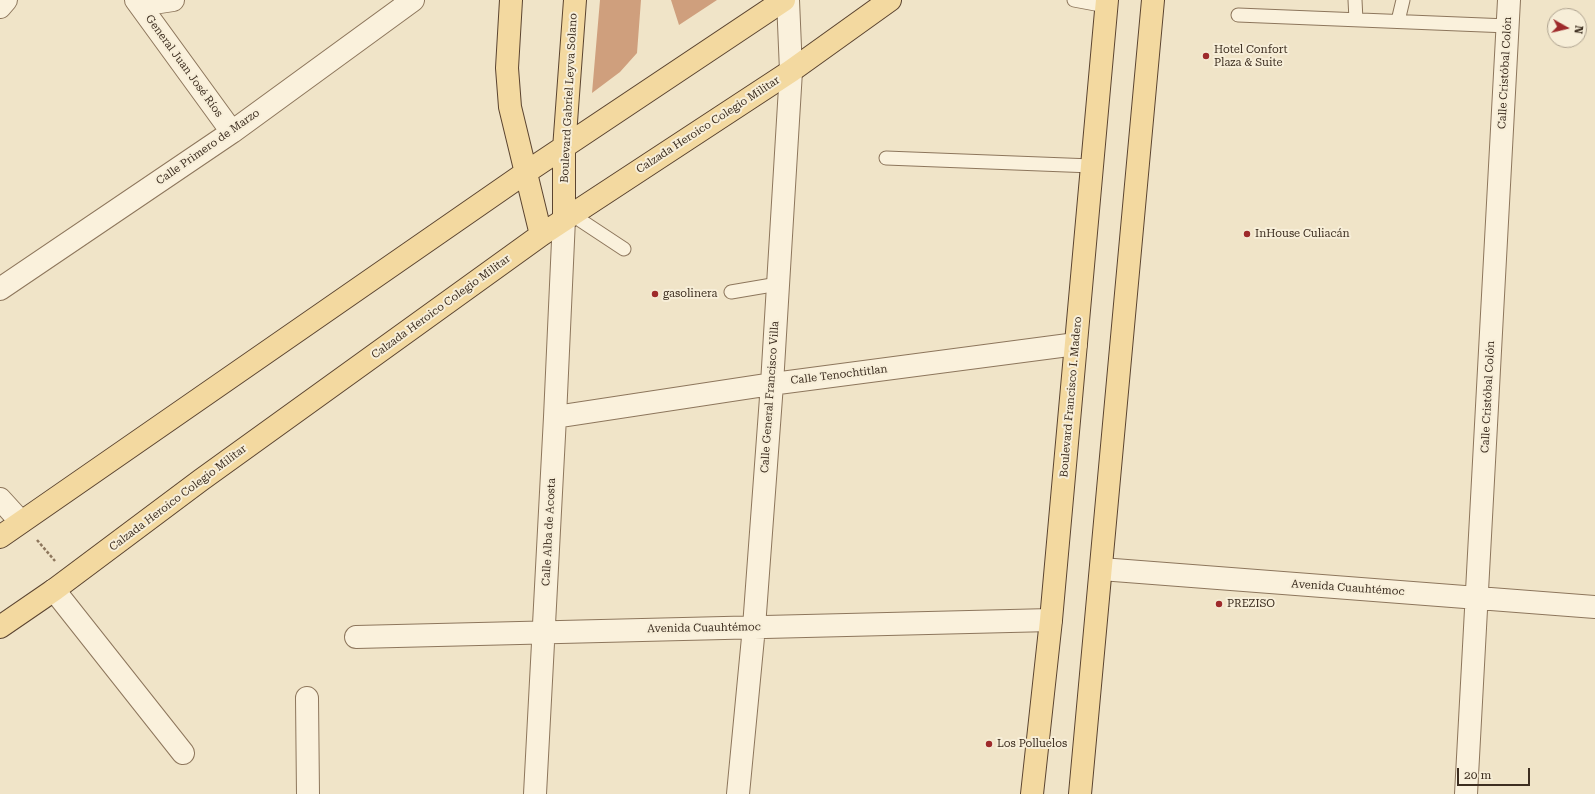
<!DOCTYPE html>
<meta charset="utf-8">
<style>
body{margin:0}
#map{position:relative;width:1595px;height:794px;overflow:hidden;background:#f0e4c8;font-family:"Roboto Serif",serif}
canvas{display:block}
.north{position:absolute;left:1547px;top:8px;width:40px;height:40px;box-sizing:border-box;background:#f7eed8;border:1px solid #ada18e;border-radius:50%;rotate:98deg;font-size:11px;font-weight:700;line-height:16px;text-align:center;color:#3d2e20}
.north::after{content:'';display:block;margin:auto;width:14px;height:18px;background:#9e2a2b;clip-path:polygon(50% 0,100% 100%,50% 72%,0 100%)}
.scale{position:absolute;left:1457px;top:768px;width:73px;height:18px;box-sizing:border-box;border:2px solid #3d2e20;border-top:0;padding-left:5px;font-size:12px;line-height:14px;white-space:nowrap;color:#3d2e20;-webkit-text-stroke:3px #f7eed8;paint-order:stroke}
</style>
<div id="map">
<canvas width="1595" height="794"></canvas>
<div class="north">N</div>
<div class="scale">20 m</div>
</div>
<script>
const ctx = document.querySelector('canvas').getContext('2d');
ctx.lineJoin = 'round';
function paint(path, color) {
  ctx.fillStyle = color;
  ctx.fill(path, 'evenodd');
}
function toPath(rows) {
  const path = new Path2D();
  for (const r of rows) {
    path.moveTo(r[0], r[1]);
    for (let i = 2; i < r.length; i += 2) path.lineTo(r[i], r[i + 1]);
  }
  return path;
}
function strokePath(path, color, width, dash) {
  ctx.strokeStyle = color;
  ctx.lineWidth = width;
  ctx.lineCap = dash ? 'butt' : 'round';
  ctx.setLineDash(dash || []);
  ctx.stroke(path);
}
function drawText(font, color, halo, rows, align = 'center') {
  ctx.font = font + ' "Roboto Serif",serif';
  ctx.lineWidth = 4;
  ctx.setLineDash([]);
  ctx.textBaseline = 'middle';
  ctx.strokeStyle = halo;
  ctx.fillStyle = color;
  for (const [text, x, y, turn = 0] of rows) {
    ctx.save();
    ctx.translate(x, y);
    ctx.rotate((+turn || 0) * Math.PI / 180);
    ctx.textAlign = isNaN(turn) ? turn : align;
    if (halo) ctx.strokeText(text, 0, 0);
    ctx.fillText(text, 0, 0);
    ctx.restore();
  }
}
paint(toPath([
 [600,0,641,0,637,53,620,72,592,93],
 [671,0,717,0,679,25]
]), '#cf9f7d');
const service = toPath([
 [1074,0,1106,6],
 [1355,0,1356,20],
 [1238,15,1508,26],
 [1398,21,1403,0],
 [886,158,1092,166],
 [571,214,624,249],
 [731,292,778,284]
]);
const minor = toPath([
 [136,0,232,132],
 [140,5,173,0],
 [0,7,6,0],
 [0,289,232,132,413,0],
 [555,417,772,384,1076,344],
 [0,499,21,522],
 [1101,569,1595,607],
 [54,590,183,753],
 [356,637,1051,620],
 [307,698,308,794],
 [535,794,555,417,564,219],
 [738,794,754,627,772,384,791,71,788,0],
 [1466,794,1509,0]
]);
const primary = toPath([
 [511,0,507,68,510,107,541,235],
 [564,219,564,149,575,0],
 [0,537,525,173,784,0],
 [0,627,54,590,201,480,541,235,791,71,890,0],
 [1032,794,1051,620,1107,0],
 [1080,794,1153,0]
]);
strokePath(service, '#8d765c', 15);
strokePath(minor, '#8d765c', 24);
strokePath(primary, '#5b4430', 24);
strokePath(toPath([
 [37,540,55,561]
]), '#8d765c', 2.5, [3, 2]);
strokePath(service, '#faf1dc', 13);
strokePath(minor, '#faf1dc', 22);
strokePath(primary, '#f3d9a0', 22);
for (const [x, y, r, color] of [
 [1206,56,4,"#9e2a2b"],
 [1247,234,4,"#9e2a2b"],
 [655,294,4,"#9e2a2b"],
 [1219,604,4,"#9e2a2b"],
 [989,744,4,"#9e2a2b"]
]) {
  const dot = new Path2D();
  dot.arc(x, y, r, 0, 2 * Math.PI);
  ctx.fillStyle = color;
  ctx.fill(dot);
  strokePath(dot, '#f7eed8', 1.5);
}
drawText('11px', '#3d2e20', '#f7eed8', [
 ["Hotel Confort",1214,50],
 ["Plaza & Suite",1214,63],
 ["InHouse Culiacán",1255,234],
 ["gasolinera",663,294],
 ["PREZISO",1227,604],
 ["Los Polluelos",997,744]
], 'left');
drawText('11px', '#3d2e20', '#f7eed8', [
 ["General Juan José Ríos",184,66,54],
 ["Calle Cristóbal Colón",1505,73,-87],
 ["Boulevard Gabriel Leyva Solano",569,98,-87],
 ["Calzada Heroico Colegio Militar",708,125,-33],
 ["Calle Primero de Marzo",208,147,-35],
 ["Calzada Heroico Colegio Militar",441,307,-36],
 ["Calle Tenochtitlan",839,375,-7],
 ["Calle General Francisco Villa",770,397,-86],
 ["Boulevard Francisco I. Madero",1071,397,-85],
 ["Calle Cristóbal Colón",1488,397,-87],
 ["Calzada Heroico Colegio Militar",178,498,-37],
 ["Calle Alba de Acosta",549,532,-87],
 ["Avenida Cuauhtémoc",1348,588,4],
 ["Avenida Cuauhtémoc",704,628,-1]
]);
</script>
